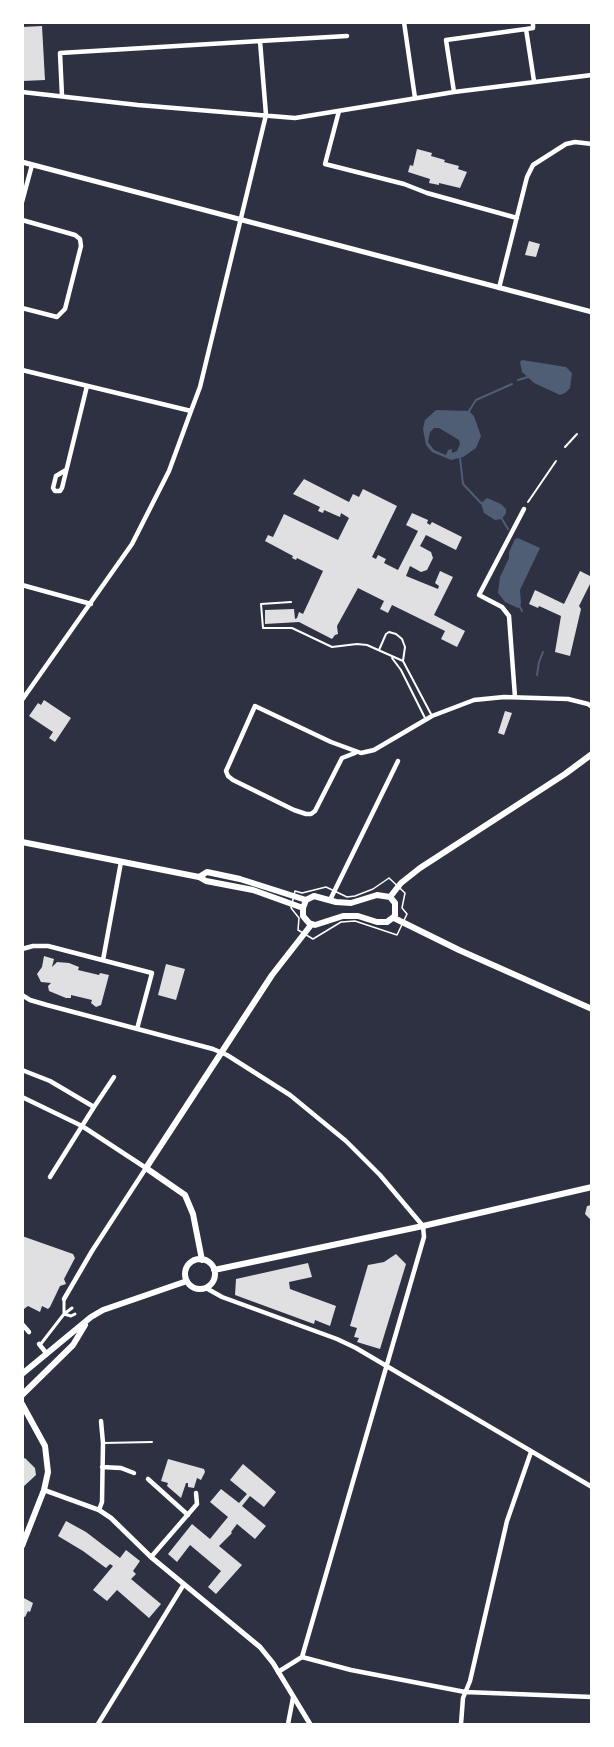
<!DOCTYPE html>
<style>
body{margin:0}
#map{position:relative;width:614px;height:1747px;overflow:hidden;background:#2d3142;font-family:Cabin,sans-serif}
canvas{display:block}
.frame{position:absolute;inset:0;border:24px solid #fff;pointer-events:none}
</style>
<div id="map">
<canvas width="614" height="1747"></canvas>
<div class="frame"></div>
</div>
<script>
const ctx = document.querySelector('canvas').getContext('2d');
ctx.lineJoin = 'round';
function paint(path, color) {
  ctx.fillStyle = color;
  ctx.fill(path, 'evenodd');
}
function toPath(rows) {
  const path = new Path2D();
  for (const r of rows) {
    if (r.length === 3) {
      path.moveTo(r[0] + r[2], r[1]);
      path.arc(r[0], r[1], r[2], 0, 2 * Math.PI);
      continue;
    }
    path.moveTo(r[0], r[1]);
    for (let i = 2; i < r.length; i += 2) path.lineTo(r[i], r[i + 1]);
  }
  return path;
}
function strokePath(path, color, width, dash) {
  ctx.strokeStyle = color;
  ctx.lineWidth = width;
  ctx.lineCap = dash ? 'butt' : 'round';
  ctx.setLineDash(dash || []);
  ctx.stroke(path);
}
paint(toPath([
 [522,360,566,367,572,373,570,388,565,393,560,395,534,383,522,372,520,362],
 [436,410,469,411,474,416,481,436,476,448,463,457,451,460,432,452,426,445,423,429,425,420],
 [434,428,439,428,459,440,460,444,457,451,452,453,452,449,448,450,446,455,434,450,428,442,430,432],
 [487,498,501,504,506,509,506,513,502,519,495,520,484,513,481,503],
 [518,538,540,548,520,590,521,603,520,607,518,608,505,602,498,593,500,577,509,558,509,552,515,539]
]), '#4f5d75');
strokePath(toPath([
 [518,380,528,377],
 [469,411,476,400,512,384],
 [460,458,463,484,481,503],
 [502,519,508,529],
 [520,607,522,611],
 [537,675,539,662,543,652]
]), '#4f5d75', 2);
paint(toPath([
 [42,26,45,80,22,81,22,27],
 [417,149,432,153,431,156,445,160,444,162,459,166,458,169,467,172,460,188,439,183,439,185,429,183,430,179,408,172,410,165,413,166],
 [529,241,540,244,536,257,525,255],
 [304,479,349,502,353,494,359,497,363,489,397,506,372,557,376,559,378,555,386,559,384,563,398,570,418,531,406,525,412,513,428,520,427,523,430,525,432,522,462,537,456,550,426,535,420,546,431,552,433,558,427,570,421,572,410,566,406,576,438,589,439,586,435,583,440,571,453,577,434,615,465,631,457,647,441,639,445,631,392,605,388,613,380,609,384,601,358,588,337,626,338,634,335,635,332,639,299,622,265,624,265,610,294,609,295,619,297,618,299,612,303,614,323,571,297,558,296,560,292,558,293,556,265,541,268,535,273,537,284,514,338,540,349,518,341,513,340,517,324,510,323,513,318,511,320,507,293,494],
 [580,571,592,577,592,580,579,606,581,609,570,656,555,652,561,616,539,606,538,608,529,604,535,590,564,604],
 [44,700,71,718,55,742,49,738,53,732,29,716,38,703,41,705],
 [505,711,512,713,504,735,498,733],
 [44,956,54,959,52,967,57,962,69,963,79,967,78,970,99,975,100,973,109,975,101,1005,96,1007,91,1003,92,1000,71,995,71,998,66,998,49,991,48,986,51,983,41,982,37,974,42,967],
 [166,964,185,969,176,1000,158,995],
 [592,1205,592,1219,590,1219,585,1214,587,1206],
 [22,1236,73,1254,75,1258,64,1279,66,1284,60,1286,50,1307,48,1309,42,1306,40,1312,28,1306,24,1309,22,1307],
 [396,1254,406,1264,380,1349,357,1342,359,1338,354,1337,357,1328,350,1326,368,1265,384,1262],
 [308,1263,312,1277,289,1282,290,1289,336,1306,330,1326,315,1320,314,1324,235,1295,236,1279],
 [25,1458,35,1468,36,1475,22,1488,22,1460],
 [168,1459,204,1469,205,1472,201,1480,197,1478,194,1488,188,1487,188,1483,186,1483,181,1498,167,1486,168,1483,161,1481],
 [243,1464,276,1492,264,1507,250,1496,242,1506,266,1526,255,1539,237,1524,231,1532,232,1533,219,1546,242,1565,216,1594,208,1587,221,1571,190,1545,177,1562,168,1554,192,1524,210,1539,223,1523,228,1517,210,1502,221,1489,239,1503,247,1494,230,1480],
 [66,1521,86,1532,120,1558,126,1550,140,1561,133,1571,136,1574,131,1579,161,1604,149,1618,117,1590,107,1601,93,1590,113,1566,110,1564,106,1568,83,1551,58,1536],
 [22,1597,33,1603,30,1612,28,1611,25,1617,22,1616]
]), '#e0e0e3');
strokePath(toPath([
 [389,878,405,893,402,908,407,914,397,935,355,921,341,922,313,939,298,930,299,918,291,908,295,891,302,893,326,887,347,897,355,896,373,889,389,878]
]), '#fff', 1.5);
strokePath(toPath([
 [565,447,577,434],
 [528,502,556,461],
 [291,602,261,604,263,628,292,628,332,647,357,644,367,645,403,661,432,716],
 [379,650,386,634,389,632,396,634,402,639,405,647,403,661],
 [392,658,401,670,425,718],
 [103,1443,152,1442]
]), '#fff', 2);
strokePath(toPath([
 [64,1314,71,1316,75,1314],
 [64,1314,72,1308],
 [40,1345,64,1314,64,1299]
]), '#fff', 3);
strokePath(toPath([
 [404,22,415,98],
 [533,22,533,28,526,29,534,81],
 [260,41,347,36],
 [22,92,138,105,295,118,454,92,592,75],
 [454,92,446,40,526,29],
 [339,111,325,164,404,184,427,193,517,218],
 [22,202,32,165],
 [22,220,75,235,80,239,81,246,65,309,57,317,22,308],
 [499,288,527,177,533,165,566,144,575,142,592,144],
 [22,370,191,411],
 [66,470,56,476,53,488,55,491,60,491,62,488,87,386],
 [22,585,91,604],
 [515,697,509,616,502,607,479,595,524,509],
 [22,700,132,544,169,471,191,411,200,387,266,115,260,41,60,53,62,96],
 [355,753,342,758,315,811,311,814,306,814,294,810,233,780,228,776,226,771,255,706,331,742,361,753,374,750,432,716,474,700,504,697,568,699,588,704,592,707],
 [330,900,398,761],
 [22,949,33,946,48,946,152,973,137,1029],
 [103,960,121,862],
 [22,995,30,1000,47,1005,213,1049,227,1055,290,1095,346,1141,380,1175,423,1226,424,1237,302,1657,278,1672],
 [22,1070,50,1081,94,1107,82,1126,22,1097],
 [94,1107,114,1077],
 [50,1177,82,1126,146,1168,92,1251,64,1299],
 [206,1288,222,1297,337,1339,356,1348,592,1487],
 [22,1324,29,1332],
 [39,1344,47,1354],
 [102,1467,121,1468,134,1473],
 [148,1479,188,1515],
 [99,1510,102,1502,103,1443,101,1421],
 [151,1557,197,1504,196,1493],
 [302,1657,351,1670,465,1692,592,1697],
 [98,1724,184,1584],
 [288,1724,293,1698],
 [461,1724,463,1698,470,1681,507,1521,531,1452]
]), '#fff', 4.5);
strokePath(toPath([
 [22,162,592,312],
 [44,1490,99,1510,111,1518,151,1557,260,1647,273,1663,310,1724]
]), '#fff', 5);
strokePath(toPath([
 [22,842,199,877,206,881,253,890,303,908],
 [199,877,207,872,240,879,306,900],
 [377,895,390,897,395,903,395,916,387,922,377,922,358,916,343,916,315,925,309,923,303,916,303,908,306,900,314,896,336,902,351,903,377,895],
 [390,897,401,883,420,868,565,774,592,754],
 [394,918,459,950,592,1009],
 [200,1274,15],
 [202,1260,193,1214,185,1195,146,1168,272,975,311,925],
 [214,1270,423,1226,592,1187],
 [22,1374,91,1317,103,1310,187,1281],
 [22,1395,73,1345,85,1325],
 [22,1404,45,1446,48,1472,44,1490,22,1546]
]), '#fff', 6);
</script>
